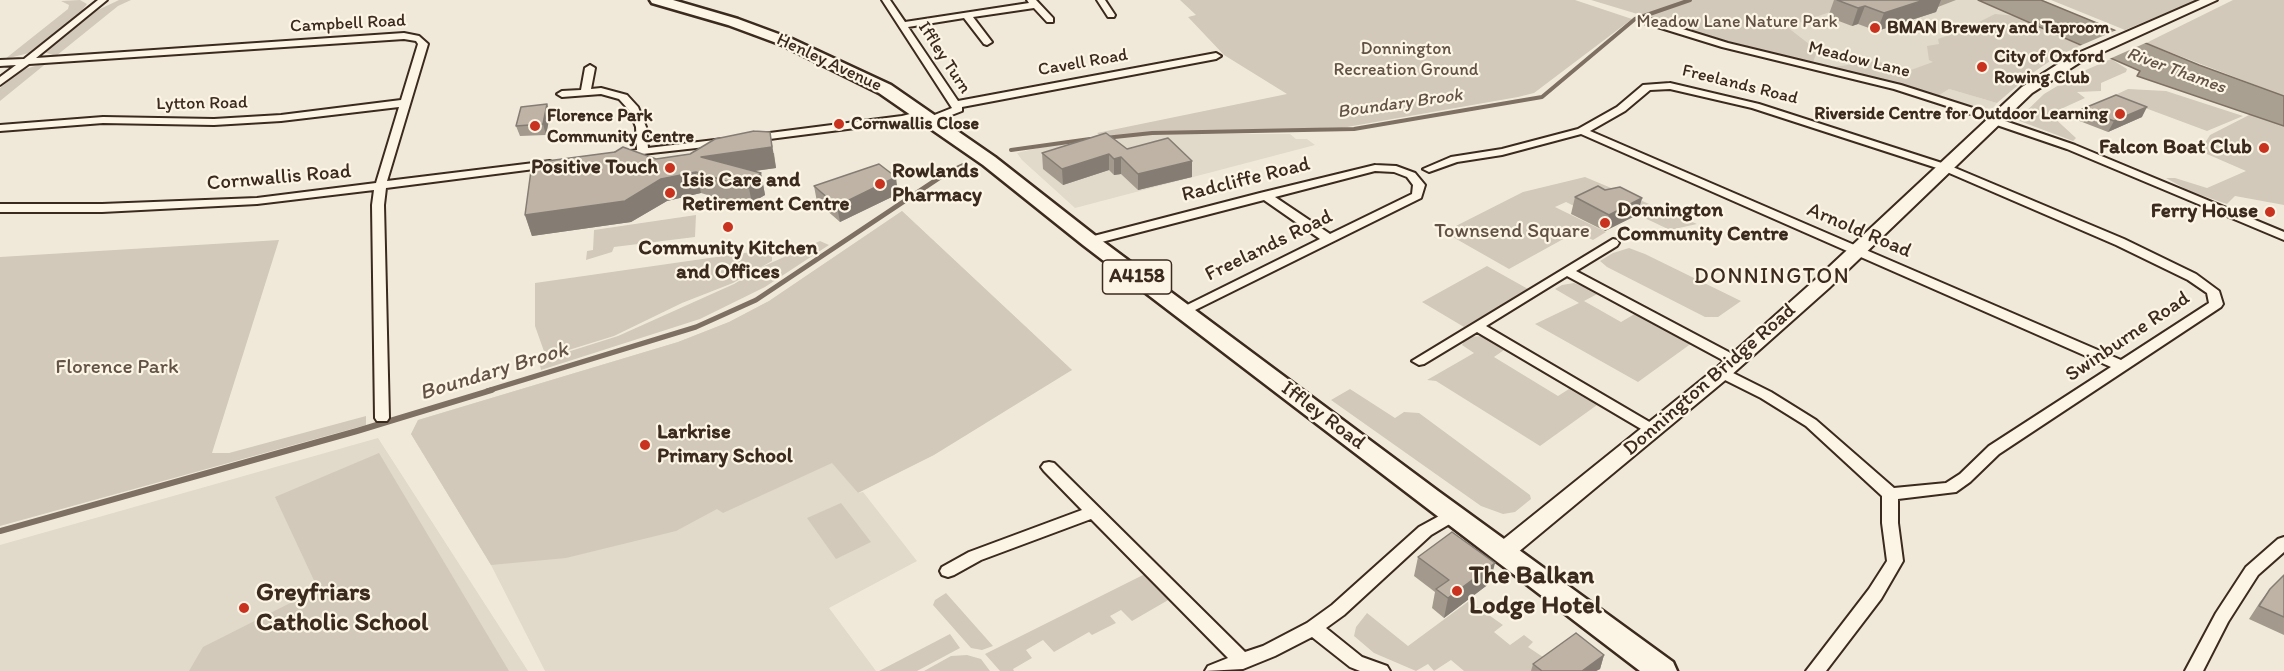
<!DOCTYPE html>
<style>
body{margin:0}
canvas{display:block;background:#f0e9d9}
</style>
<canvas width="2284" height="671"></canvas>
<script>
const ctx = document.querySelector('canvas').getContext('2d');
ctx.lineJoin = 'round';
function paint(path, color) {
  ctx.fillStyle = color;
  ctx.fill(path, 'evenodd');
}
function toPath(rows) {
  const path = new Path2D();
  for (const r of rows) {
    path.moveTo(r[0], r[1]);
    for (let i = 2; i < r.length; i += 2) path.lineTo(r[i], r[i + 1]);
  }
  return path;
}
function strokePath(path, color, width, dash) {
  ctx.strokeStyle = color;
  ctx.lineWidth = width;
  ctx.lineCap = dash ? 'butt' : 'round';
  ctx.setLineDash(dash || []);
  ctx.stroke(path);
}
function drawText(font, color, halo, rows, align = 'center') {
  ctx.font = font + ' Itim,sans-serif';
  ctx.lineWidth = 4.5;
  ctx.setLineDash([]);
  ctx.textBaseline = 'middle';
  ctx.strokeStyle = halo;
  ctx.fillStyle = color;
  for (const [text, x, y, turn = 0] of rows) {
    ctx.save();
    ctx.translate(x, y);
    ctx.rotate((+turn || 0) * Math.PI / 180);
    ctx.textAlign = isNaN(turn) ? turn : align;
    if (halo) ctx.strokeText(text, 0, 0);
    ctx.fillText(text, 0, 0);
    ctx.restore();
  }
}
paint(toPath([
 [1865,0,1978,0,2039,25,1886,81,1737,44],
 [1949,89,1997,103,1993,108,1984,109,1938,96],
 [1154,134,1290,134,1296,139,1307,139,1315,145,1075,208,1022,160,1017,153,1055,144],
 [902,211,1072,370,833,463,858,493,863,492,917,561,829,608,876,671,545,671,491,565,411,434,418,420,678,342,729,322,769,301],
 [378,438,528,671,0,671,0,545]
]), '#e1d9c9');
paint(toPath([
 [80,0,87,4,80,13,29,53,5,59,68,9,69,5,61,1],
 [119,0,131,0,118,6,56,56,44,52,98,10],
 [1180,0,1575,0,1632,19,1534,93,1518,97,1347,127,1101,136,1097,133,1287,94,1224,55,1188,17,1196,15],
 [1591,0,1865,0,1787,27,1809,44,1816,54,1813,62,1737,44],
 [2051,0,2197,0,2125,30],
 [2233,0,2284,0,2284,96,2146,43],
 [1995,14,2017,16,2081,46,2059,55,2031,74,1997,103,1949,89,1938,96,1833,67,1877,61,1908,71,1933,62,1929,60,1927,46,1939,44,1938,39,1961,31],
 [2111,59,2127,69,2126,72,2101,83,2101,91,2077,92,2085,98,2050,114,2076,138,2073,141,2017,120,2044,94,2079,73],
 [48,62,0,101,0,88,22,70],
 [2128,89,2166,91,2243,116,2207,131,2113,96],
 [2251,114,2284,126,2284,205,2235,196,2227,204,2189,191,2166,178,2175,178,2207,188,2246,171,2200,151,2210,135],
 [1585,177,1697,224,1670,230,1615,204,1576,207,1566,202,1555,207,1606,232,1593,240,1576,232,1509,269,1444,232,1523,192],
 [902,211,1072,370,934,455,858,493,832,463,723,513,717,509,676,531,566,558,491,565,411,434,418,420,678,342,729,322,769,301],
 [696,215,695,237,614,247,612,252,586,260,587,251,593,250,594,230],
 [279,240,212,453,229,453,366,416,366,425,0,526,0,257],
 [820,241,829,245,765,287,700,319,541,370,539,361,618,336,734,284,764,266],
 [1629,248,1645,254,1741,301,1718,317,1705,317,1607,267,1600,261,1613,253],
 [772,249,772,261,733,283,682,303,614,336,546,357,535,326,535,283],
 [1487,266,1528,289,1464,327,1422,302],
 [1574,283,1601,292,1584,301,1621,322,1638,312,1692,343,1638,382,1535,324,1579,303,1555,289,1562,285],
 [1483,336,1504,345,1504,350,1494,357,1558,396,1569,389,1597,405,1540,446,1436,381,1427,380,1474,353,1462,345,1466,337],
 [1350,389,1395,418,1404,412,1419,413,1530,495,1531,499,1515,512,1503,514,1481,506,1331,400],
 [379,453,509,671,189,671,203,647,318,589,275,497],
 [841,503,871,542,836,559,807,518],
 [1145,574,1170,599,1132,621,1121,610,1110,616,1116,623,1092,635,1089,632,1054,652,1043,640,1026,650,1032,658,1013,669,1014,671,1000,671,985,654],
 [946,593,993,646,982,650,971,648,933,605,935,600],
 [1469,601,1503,625,1494,632,1510,645,1524,635,1533,642,1528,647,1549,661,1535,671,1464,671,1451,660,1434,671,1428,664,1416,671,1374,653,1354,636,1356,627,1367,613,1408,646],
 [950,634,960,648,917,671,879,671],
 [967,655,981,659,990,671,924,671,951,656]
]), '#d2c9ba');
const water = toPath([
 [1978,0,2041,0,2199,65,2284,96,2284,126,2137,76,2140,71,1978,0]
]);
paint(water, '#aaa091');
strokePath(water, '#7e7163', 1.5);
paint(toPath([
 [2119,29,2150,41,2107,60,2077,47]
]), '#f0e9d9');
strokePath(toPath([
 [1105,138,1152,133,1354,129,1542,97,1635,19,1690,0],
 [1011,150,1090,139],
 [948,172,963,165]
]), '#7e7163', 4);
strokePath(toPath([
 [487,391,696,327,756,300,951,170]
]), '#7e7163', 5);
strokePath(toPath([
 [0,531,357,431,492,390]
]), '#7e7163', 6);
paint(toPath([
 [1938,0,1956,0,1925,12,1919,8,1938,0]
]), '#aaa091');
const street = toPath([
 [98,0,107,0,36,58,404,33,419,36,428,44,387,181,550,161,556,164,550,167,386,188,384,205,389,418,387,421,377,421,375,418,372,205,374,190,257,204,102,212,0,212,0,204,102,204,257,198,376,183,399,107,281,121,214,125,103,123,0,131,0,125,103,117,214,119,281,115,401,100,418,44,416,41,404,39,29,64,0,85,0,77,16,65,0,66,0,60,24,59,98,0],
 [882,0,890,0,905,22,1029,3,1027,0,1036,0,1053,18,1053,22,1047,22,1034,8,973,17,992,42,987,45,984,44,964,18,908,27,958,101,1216,53,1221,56,1216,59,962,107,962,111,931,123,927,122,927,118,952,108,882,0],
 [1097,0,1105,0,1115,15,1114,17,1108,17,1097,0],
 [1638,17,1644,17,1728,43,1901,85,2001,117,2002,120,2075,145,2284,232,2284,240,2067,149,1991,123,1990,120,1894,89,1722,47,1638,21,1638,17],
 [590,65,595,68,591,89,601,88,627,95,638,107,646,127,648,148,723,139,728,142,723,145,616,157,616,153,637,150,636,127,629,110,619,99,601,94,562,97,557,94,562,91,581,90,585,68,590,65],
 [1670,83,1759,104,1948,165,2124,239,2196,274,2219,291,2223,304,2221,307,1999,454,1970,482,1956,492,1898,499,1898,523,1903,561,1881,599,1826,671,1806,671,1869,589,1887,561,1882,523,1882,496,1806,426,1761,398,1717,376,1715,373,1717,370,1727,370,1771,392,1816,420,1894,488,1946,483,1960,474,1989,446,2111,367,1581,134,1502,155,1457,162,1429,172,1423,169,1451,157,1502,149,1578,129,1617,107,1643,85,1670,83],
 [1670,89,1752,108,1940,169,2116,245,2188,280,2207,293,2209,303,2121,360,1590,131,1625,111,1650,90,1670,89],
 [922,111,926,112,926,116,902,122,754,141,749,138,754,135,902,116,922,111],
 [1375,165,1396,166,1415,173,1425,185,1421,198,1187,314,1182,315,1175,311,1320,239,1264,200,1090,245,1084,241,1086,238,1260,193,1375,165],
 [1375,171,1394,172,1407,177,1413,185,1412,194,1330,234,1275,197,1375,171],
 [1613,239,1617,240,1619,243,1617,246,1576,271,1740,358,1742,361,1740,364,1730,364,1567,276,1486,326,1658,427,1660,430,1658,433,1648,433,1477,332,1424,364,1419,365,1412,361,1613,239],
 [1049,462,1054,463,1245,652,1263,646,1307,623,1332,605,1419,527,1452,509,1458,511,1460,515,1458,519,1431,535,1344,615,1326,628,1362,657,1387,666,1390,671,1360,671,1350,667,1312,637,1275,656,1243,669,1205,671,1208,666,1228,658,1091,519,981,560,954,575,948,577,942,575,940,571,942,567,969,552,1082,510,1044,471,1041,467,1044,463,1049,462],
 [2284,537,2284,552,2258,575,2228,622,2203,671,2185,671,2216,613,2246,567,2278,539,2284,537]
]);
const secondary = toPath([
 [2200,0,2217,0,2079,63,2032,93,1829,288,1729,377,1511,558,1503,561,1495,558,1491,552,1495,546,1715,369,1815,280,2022,87,2069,57,2200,0]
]);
const primary = toPath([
 [650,0,673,0,738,19,792,39,891,85,995,157,1097,237,1438,491,1673,662,1677,671,1640,671,1083,245,983,165,879,93,782,45,728,25,652,3,650,0]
]);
strokePath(street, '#3b2a1e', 4);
strokePath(secondary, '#3b2a1e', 4);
strokePath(primary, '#3b2a1e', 5);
paint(street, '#fcf5e5');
paint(secondary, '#fcf5e5');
paint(primary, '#fcf5e5');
paint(toPath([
 [1834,0,1941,0,1936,12,1877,31,1858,24,1852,26,1828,17],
 [547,104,550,115,546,135,520,136,516,126],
 [2082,109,2142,117,2108,132,2077,120],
 [1127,149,1192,177,1138,190,1121,174,1114,175,1109,170,1063,185,1043,169,1042,153],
 [774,153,776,168,753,171,761,173,765,195,753,202,753,209,701,193,667,201,631,222,532,236,525,215,656,159,690,154],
 [814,186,898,194,840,222,817,202],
 [1605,190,1642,198,1637,215,1605,231,1571,214,1575,197],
 [1418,557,1490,583,1444,618,1432,608,1435,592,1414,576],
 [2284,575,2284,635,2249,619,2260,602,2270,589],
 [1604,655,1600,669,1596,671,1531,671,1533,664]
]), '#a39a8d');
paint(toPath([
 [1924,0,1941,0,1936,12,1877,31,1884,13],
 [1865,6,1858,24,1852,26,1858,8],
 [547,104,550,115,546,135,543,124],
 [2147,107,2142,117,2108,132,2114,121],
 [770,132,776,168,713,177,701,157],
 [1109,154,1109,170,1063,185,1062,169],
 [1121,157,1121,174,1114,175,1114,159],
 [1192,161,1192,177,1138,190,1138,174],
 [696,172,701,193,667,201,631,222,532,236,525,215,661,179],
 [761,173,765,195,753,202,753,209,749,188,749,181],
 [896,177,898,194,840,222,837,206],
 [1642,198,1637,215,1605,231,1609,215],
 [1495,563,1490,583,1444,618,1448,598],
 [1604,655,1600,669,1596,671,1582,671]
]), '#857d73');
const building = toPath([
 [1837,0,1924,0,1884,13,1865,6,1858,8,1837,0],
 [2116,95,2147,107,2114,121,2082,109,2116,95],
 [547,104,543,124,516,126,521,107,547,104],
 [754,131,770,132,772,147,701,157,761,173,749,181,749,188,696,172,661,179,625,201,525,215,532,163,615,152,623,147,656,159,690,154,715,139,754,131],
 [1106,133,1127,149,1168,138,1192,161,1138,174,1121,157,1114,159,1109,154,1062,169,1042,153,1106,133],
 [879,164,896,177,837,206,814,186,879,164],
 [1598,186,1605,190,1620,187,1642,198,1609,215,1575,197,1598,186],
 [1452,532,1495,563,1448,598,1436,589,1449,580,1418,557,1452,532],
 [2284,575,2284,617,2259,606,2270,589,2284,575],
 [1576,633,1604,655,1582,671,1542,671,1533,664,1576,633]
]);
paint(building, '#beb3a4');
strokePath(building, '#857d73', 1.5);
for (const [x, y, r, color] of [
 [1875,28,6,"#c8321e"],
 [1982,67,6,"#c8321e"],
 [2120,114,6,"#c8321e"],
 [839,124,6,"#c8321e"],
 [535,126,6,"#c8321e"],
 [2264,148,6,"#c8321e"],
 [670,168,6,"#c8321e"],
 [880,184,6,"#c8321e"],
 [670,193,6,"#c8321e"],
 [2270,212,6,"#c8321e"],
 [1605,223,6,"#c8321e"],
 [728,227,6,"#c8321e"],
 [645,445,6,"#c8321e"],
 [1457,591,6,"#c8321e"],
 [244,608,6,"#c8321e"]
]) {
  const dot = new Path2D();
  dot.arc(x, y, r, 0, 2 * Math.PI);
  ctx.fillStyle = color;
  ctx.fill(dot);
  strokePath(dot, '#fcf5e5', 2);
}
drawText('18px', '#615245', '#fcf5e5', [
 ["Meadow Lane Nature Park",1737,22],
 ["Donnington",1406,49],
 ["Recreation Ground",1406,70]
]);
drawText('18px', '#3b2a1e', '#fcf5e5', [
 ["Campbell Road",348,24,-3],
 ["Iffley Turn",944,58,57],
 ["Meadow Lane",1859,60,14],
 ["Henley Avenue",829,63,25],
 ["Cavell Road",1083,63,-10],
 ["Freelands Road",1740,85,14],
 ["Lytton Road",202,104,-1]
]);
drawText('bold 18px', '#3b2a1e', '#fcf5e5', [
 ["BMAN Brewery and Taproom",1887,28],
 ["City of Oxford",1994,57],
 ["Rowing Club",1994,78],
 ["Riverside Centre for Outdoor Learning",2108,114,"right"],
 ["Florence Park",547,116],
 ["Community Centre",547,137],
 ["Cornwallis Close",851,124]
], 'left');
drawText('italic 18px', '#625346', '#fcf5e5', [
 ["River Thames",2176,71,20],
 ["Boundary Brook",1400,104,-8]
]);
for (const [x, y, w] of [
 [1137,277,69]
]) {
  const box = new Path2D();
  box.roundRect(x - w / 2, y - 17, w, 34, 4.5);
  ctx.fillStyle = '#fcf5e5';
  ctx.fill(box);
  strokePath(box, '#3b2a1e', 1.5);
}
drawText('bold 20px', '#3b2a1e', null, [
 ["A4158",1137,277]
]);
drawText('bold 21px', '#3b2a1e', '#fcf5e5', [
 ["Falcon Boat Club",2252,148,"right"],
 ["Positive Touch",658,168,"right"],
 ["Rowlands",892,172],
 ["Pharmacy",892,196],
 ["Isis Care and",682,181],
 ["Retirement Centre",682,205],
 ["Donnington",1617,211],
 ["Community Centre",1617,235],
 ["Ferry House",2258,212,"right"],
 ["Community Kitchen",728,249,"center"],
 ["and Offices",728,273,"center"],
 ["Larkrise",657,433],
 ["Primary School",657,457]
], 'left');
drawText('21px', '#3b2a1e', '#fcf5e5', [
 ["Cornwallis Road",279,178,-5],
 ["Radcliffe Road",1246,180,-14],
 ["Arnold Road",1859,231,23],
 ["Freelands Road",1269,246,-26],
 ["Swinburne Road",2128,337,-34],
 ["Donnington Bridge Road",1710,380,-41],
 ["Iffley Road",1323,416,37]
]);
drawText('21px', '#615245', '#fcf5e5', [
 ["Townsend Square",1512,232],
 ["Florence Park",117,368]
]);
ctx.letterSpacing = '1.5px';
drawText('22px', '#3b2a1e', '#fcf5e5', [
 ["DONNINGTON",1772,277]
]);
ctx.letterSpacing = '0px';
drawText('italic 22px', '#625346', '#fcf5e5', [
 ["Boundary Brook",494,372,-17]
]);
drawText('bold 26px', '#3b2a1e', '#fcf5e5', [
 ["The Balkan",1469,576],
 ["Lodge Hotel",1469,606],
 ["Greyfriars",256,593],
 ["Catholic School",256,623]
], 'left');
</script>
